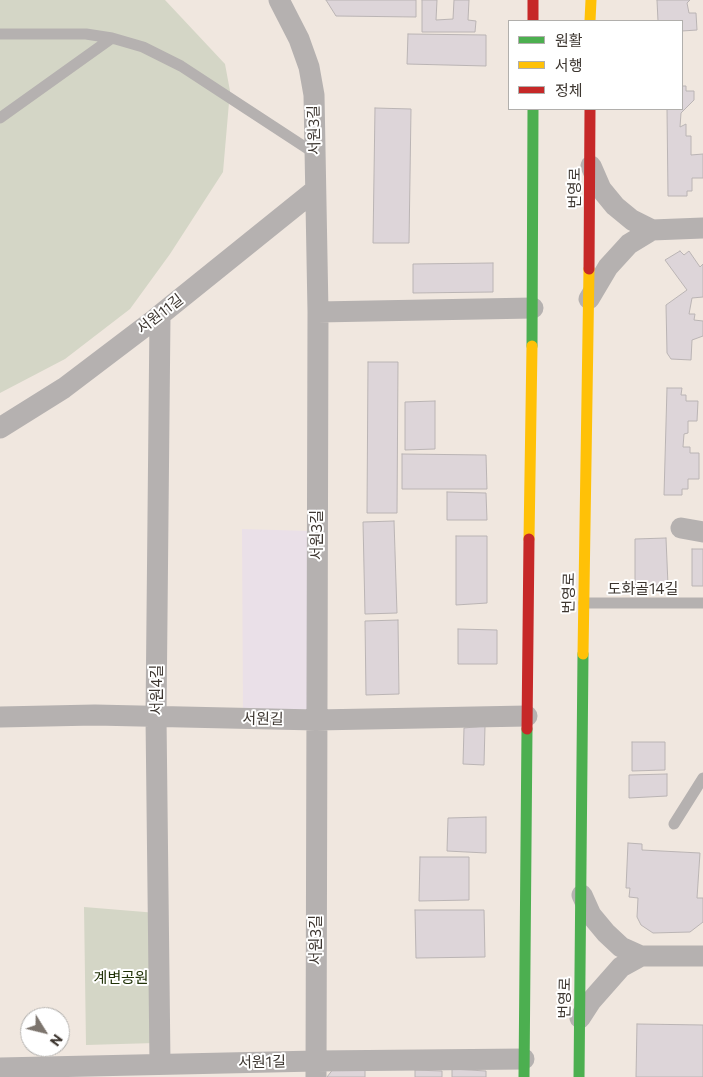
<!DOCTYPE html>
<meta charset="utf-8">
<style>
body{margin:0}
#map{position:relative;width:703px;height:1077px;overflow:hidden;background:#f0e7df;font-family:Commissioner,"Noto Sans KR",sans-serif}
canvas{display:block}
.legend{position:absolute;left:508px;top:20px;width:175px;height:90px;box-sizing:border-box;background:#fff;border:1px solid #b1afac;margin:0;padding:6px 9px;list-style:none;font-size:15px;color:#3d3630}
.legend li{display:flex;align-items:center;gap:10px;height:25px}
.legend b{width:25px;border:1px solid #b1afac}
.north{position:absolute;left:20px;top:1007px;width:50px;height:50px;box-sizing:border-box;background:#fff;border:1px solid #b1afac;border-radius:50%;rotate:126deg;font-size:14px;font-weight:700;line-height:20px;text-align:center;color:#3d3630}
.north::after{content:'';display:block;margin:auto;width:18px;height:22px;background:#7c746d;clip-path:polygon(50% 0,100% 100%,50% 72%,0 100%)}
</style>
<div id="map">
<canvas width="703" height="1077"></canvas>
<ul class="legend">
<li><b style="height:6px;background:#4caf50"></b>원활</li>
<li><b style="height:6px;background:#ffc107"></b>서행</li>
<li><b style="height:6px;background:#c62828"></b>정체</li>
</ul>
<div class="north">N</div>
</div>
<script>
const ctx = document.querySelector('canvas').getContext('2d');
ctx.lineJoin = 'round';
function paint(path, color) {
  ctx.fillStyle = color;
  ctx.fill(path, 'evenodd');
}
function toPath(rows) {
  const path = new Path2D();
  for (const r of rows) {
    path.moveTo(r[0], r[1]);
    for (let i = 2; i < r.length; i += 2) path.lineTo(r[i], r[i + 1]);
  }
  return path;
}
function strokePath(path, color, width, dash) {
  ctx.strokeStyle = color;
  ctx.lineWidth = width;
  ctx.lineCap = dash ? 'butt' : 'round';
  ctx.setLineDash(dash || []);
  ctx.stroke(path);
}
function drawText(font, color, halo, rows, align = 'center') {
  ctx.font = font + ' Commissioner,"Noto Sans KR",sans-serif';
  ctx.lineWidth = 4;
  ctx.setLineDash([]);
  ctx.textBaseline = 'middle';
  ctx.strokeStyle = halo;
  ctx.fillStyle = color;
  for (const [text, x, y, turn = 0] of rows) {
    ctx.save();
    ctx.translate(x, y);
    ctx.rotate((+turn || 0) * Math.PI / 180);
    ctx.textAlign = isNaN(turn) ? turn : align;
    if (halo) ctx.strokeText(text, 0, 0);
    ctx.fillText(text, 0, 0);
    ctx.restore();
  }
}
paint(toPath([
 [242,529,310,531,310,711,243,712]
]), '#eae0e8');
paint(toPath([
 [0,0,165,0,225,64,230,91,223,172,170,254,130,309,65,359,0,393],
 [84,907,157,913,155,1043,86,1045]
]), '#d4d6c6');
const building = toPath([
 [326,0,416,0,416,17,336,16,326,0],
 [422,0,437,0,436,20,453,19,454,0,469,0,468,20,476,21,475,32,422,32,422,0],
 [657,0,690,0,687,3,689,13,696,13,697,30,682,31,682,21,658,21,657,0],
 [408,34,486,35,486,66,407,64,408,34],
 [682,86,686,86,686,91,694,91,694,100,681,113,680,127,686,124,686,136,691,136,691,155,703,154,703,178,692,178,692,191,687,191,687,196,668,196,667,109,682,109,682,86],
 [375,108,411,109,409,243,373,243,375,108],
 [680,251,684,255,689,251,700,267,703,264,703,297,692,298,689,314,695,314,694,320,703,321,703,336,692,340,691,360,671,359,667,353,666,305,687,290,665,260,680,251],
 [493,263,493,292,413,293,413,264,493,263],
 [368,362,398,362,397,513,367,513,368,362],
 [667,388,682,388,681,395,686,395,686,401,698,401,697,421,688,421,688,433,684,434,683,447,690,447,690,453,699,453,699,479,688,479,688,489,682,489,682,495,664,495,667,388],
 [435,401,435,449,405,450,405,402,435,401],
 [402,454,486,455,487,489,402,489,402,454],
 [447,492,486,493,487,520,447,520,447,492],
 [394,521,397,613,365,614,363,522,394,521],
 [456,536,487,536,487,603,456,605,456,536],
 [666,538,668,585,635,585,635,539,666,538],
 [692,549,703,549,703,586,692,586,692,549],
 [398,620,399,694,366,695,365,621,398,620],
 [458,629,497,630,497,664,458,664,458,629],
 [485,726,484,765,463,764,464,728,485,726],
 [632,742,665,742,665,770,632,771,632,742],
 [667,774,667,796,629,798,629,775,667,774],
 [486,817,486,853,447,851,448,818,486,817],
 [628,843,642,844,642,850,700,853,697,898,703,898,703,922,690,932,653,933,641,925,637,917,638,898,629,897,630,888,626,888,628,843],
 [420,857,469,857,469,900,419,901,420,857],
 [415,910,484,910,485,957,416,958,415,910],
 [637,1024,703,1025,703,1077,636,1077,637,1024],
 [334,1068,365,1068,365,1077,327,1077,334,1068],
 [452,1069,486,1071,486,1077,452,1077,452,1069],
 [415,1070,442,1071,442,1077,415,1077,415,1070]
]);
paint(building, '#ddd5d9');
strokePath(building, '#bab4b4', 1);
strokePath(toPath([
 [0,34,86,34,112,38,143,47,181,66,314,153],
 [0,118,112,38],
 [584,603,703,603],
 [674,824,703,778]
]), '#b5b1b0', 11);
strokePath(toPath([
 [279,0,299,39,309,67,314,95,318,312,316,1077],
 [591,166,601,189,615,206,632,220,652,230,703,228],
 [589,299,608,267,629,244,652,230],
 [318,312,533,308],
 [160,315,156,717,160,1064],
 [0,428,64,388,155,319,314,191],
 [681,528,703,532],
 [0,717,95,715,316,720,527,716],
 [582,895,591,915,606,933,621,947,641,956,703,956],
 [580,1018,591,1001,621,967,641,956],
 [0,1068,316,1061,524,1059]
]), '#b5b1b0', 21);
strokePath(toPath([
 [532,346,533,109],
 [524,1077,527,729],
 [579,1077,583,654]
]), '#4caf50', 11);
strokePath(toPath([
 [590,21,591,0],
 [529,539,532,346],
 [583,654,589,269]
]), '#ffc107', 11);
strokePath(toPath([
 [533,0,533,21],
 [589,269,590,109],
 [527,729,529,539]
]), '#c62828', 11);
drawText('15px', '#3d3630', '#fff', [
 ["서원3길",314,130,-91],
 ["번영로",575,188,-90],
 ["서원11길",160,314,-38],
 ["서원3길",317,535,-90],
 ["도화골14길",643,589],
 ["번영로",569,593,-89],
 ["서원4길",157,690,-90],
 ["서원길",263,719,1],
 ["서원3길",316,940,-90],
 ["번영로",565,998,-89],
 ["서원1길",262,1062,-1]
]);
drawText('15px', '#203207', '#fff', [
 ["계변공원",121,978]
]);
</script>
